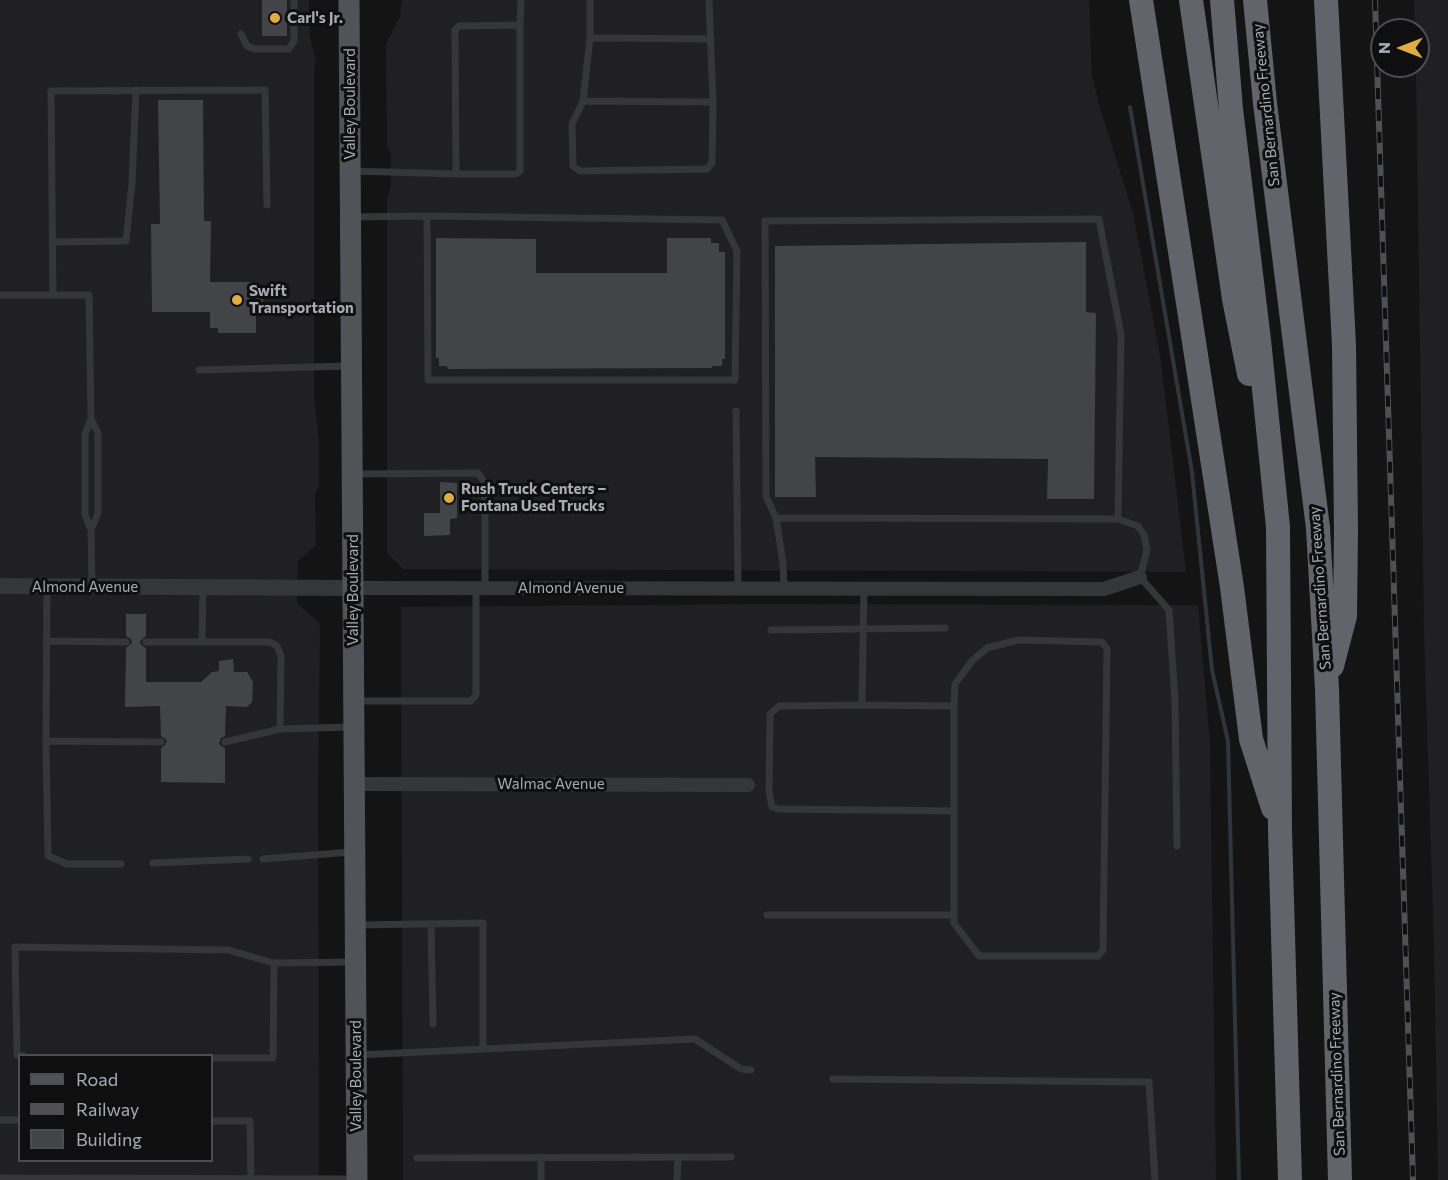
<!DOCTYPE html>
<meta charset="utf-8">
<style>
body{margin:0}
#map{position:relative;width:1448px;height:1180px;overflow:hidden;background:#141415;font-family:Commissioner,sans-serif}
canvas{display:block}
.legend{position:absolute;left:18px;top:1054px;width:195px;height:108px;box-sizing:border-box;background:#0f0f10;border:2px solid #4c4d52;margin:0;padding:8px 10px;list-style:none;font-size:18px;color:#a7abb4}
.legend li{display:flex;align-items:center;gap:12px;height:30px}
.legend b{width:30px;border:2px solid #4c4d52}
.north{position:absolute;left:1370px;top:18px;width:60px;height:60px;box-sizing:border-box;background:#0f0f10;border:2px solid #4c4d52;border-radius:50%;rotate:270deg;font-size:16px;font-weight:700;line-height:24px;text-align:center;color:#a7abb4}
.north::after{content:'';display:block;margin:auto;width:21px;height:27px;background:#e0ad41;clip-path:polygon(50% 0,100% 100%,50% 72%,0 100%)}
</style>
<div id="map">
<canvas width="1448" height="1180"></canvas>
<ul class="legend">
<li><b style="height:8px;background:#515358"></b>Road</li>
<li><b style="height:8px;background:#4e5054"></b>Railway</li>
<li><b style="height:16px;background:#434448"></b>Building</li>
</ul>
<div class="north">N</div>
</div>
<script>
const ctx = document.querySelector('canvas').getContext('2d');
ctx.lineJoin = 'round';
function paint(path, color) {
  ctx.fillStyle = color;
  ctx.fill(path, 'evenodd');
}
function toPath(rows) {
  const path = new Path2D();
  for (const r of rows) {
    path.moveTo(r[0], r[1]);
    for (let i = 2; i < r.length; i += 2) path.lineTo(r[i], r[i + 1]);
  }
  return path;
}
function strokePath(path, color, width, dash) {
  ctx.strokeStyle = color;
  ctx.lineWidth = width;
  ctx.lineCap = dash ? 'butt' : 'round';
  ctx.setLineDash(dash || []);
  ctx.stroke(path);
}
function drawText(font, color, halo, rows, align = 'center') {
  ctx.font = font + ' Commissioner,sans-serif';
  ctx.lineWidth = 6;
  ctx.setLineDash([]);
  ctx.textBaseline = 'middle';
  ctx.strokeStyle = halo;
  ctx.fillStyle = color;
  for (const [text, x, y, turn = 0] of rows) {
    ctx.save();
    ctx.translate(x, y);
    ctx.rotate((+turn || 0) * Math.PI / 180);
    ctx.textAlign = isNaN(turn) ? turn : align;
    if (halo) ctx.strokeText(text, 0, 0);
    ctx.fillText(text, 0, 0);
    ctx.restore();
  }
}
paint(toPath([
 [0,0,309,0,310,37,316,62,314,70,314,397,319,442,319,487,315,494,316,545,298,561,297,603,320,624,318,783,319,1180,0,1180],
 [20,1056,212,1056,212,1160,20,1160],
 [402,0,1089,0,1092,77,1101,111,1133,213,1161,361,1186,572,403,569,387,553,387,198,391,186,391,155,387,145,386,45,400,17],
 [1414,0,1448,0,1448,1180,1438,1180,1434,946,1424,633,1416,66,1418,66,1418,30,1415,30],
 [753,604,1198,605,1210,743,1216,1180,403,1180,401,607]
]), '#202022');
strokePath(toPath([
 [1130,107,1192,472,1212,670,1228,741,1239,1180]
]), '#2e363d', 4);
paint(toPath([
 [262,0,287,0,287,36,262,36],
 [158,100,203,100,204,221,211,221,210,282,257,282,257,288,263,288,263,312,256,312,256,333,218,333,218,328,210,328,210,312,152,312,151,224,160,224],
 [436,238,536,239,536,273,667,273,667,238,711,238,711,243,719,243,719,252,725,252,725,359,722,359,722,366,712,366,712,368,448,369,447,366,439,366,439,358,436,358],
 [1086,242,1086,312,1096,313,1094,499,1047,499,1048,459,815,457,816,497,775,497,775,246],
 [440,482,457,483,457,518,450,519,450,535,424,536,424,513,440,513],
 [126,614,146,614,146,636,140,641,141,645,146,648,146,682,201,682,212,672,219,671,219,661,233,659,234,672,247,672,253,682,252,702,247,707,226,706,225,736,221,738,219,743,221,746,225,748,225,783,161,782,161,748,165,745,167,741,164,738,161,736,160,706,125,707,126,648,132,643,131,639,126,636]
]), '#434448');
strokePath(toPath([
 [590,0,590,38,583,101,572,124,573,166,580,171,707,169,712,163,713,102,709,0],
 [241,34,247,46,255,49,289,49,294,41,294,0],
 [590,38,711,39],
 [583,101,713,102],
 [352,171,456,174,455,30,459,26,520,25,521,0],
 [456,174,516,174,520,171,520,25],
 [353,217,427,216,722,220,737,251,735,380,428,380,427,216],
 [52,242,126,241,132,183,136,90],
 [0,295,89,295,91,419,85,434,85,514,91,530,92,587],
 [53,295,51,91,265,90,267,205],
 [199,370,349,366],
 [736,411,738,589],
 [91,419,98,433,98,513,91,530],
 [355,474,478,473,485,483,485,588],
 [776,518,1118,519,1138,526,1144,535,1147,550,1140,577,1169,610,1175,701,1177,846],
 [47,586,46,741,48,856,67,864,121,864],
 [203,587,202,642,270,642,277,646,281,656,280,729,351,727],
 [784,589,783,563,776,518,766,496,765,221,1099,219,1121,335,1118,519],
 [864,589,862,705,954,706,954,923,979,956,1098,956,1103,950,1107,649,1102,642,1018,640,987,648,972,661,955,684,954,706],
 [771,630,945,628],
 [46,641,126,642],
 [146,642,202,642],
 [356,701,471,701,476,695,476,588],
 [862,705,779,706,770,714,769,792,772,807,779,809,954,811],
 [46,741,161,742],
 [225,742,280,729],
 [263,859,352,852],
 [153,863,248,859],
 [767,915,954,915],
 [431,924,433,1024],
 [358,925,483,923,483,1048],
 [358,1055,695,1039,741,1069,751,1070],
 [24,1056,17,1055,15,947,228,950,274,963,353,962],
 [212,1058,273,1058,274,963],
 [833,1079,1149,1082,1155,1180],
 [0,1120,20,1120],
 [212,1121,250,1121,251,1179],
 [417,1158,731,1157],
 [0,1178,354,1179],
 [541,1180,541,1157],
 [677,1180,678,1157]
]), '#35363a', 7);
strokePath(toPath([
 [353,588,1104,589,1140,577],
 [354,784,748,785]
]), '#35363a', 14);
strokePath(toPath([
 [0,586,353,588]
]), '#35363a', 16);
strokePath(toPath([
 [349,0,357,1180]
]), '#515358', 21);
strokePath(toPath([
 [1141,0,1232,587,1251,739,1273,808],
 [1191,0,1234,299,1249,374],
 [1222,0,1231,109,1259,340,1278,527,1280,830,1290,1180],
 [1255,0,1265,103,1318,528,1327,689,1340,1180],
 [1326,0,1344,345,1346,531,1345,616,1332,666]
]), '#61646a', 24);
const rail = toPath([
 [1375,0,1413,1180]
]);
strokePath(rail, '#4e5054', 6);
strokePath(rail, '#0f0f10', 4, [11]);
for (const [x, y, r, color] of [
 [275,18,6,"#e0ad41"],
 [237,300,6,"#e0ad41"],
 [449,498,6,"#e0ad41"]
]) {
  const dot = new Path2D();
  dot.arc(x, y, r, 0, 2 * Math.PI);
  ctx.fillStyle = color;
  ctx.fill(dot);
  strokePath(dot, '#0f0f10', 2);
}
drawText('bold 15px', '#a7abb4', '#0f0f10', [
 ["Carl's Jr.",287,18],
 ["Swift",249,291],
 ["Transportation",249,308],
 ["Rush Truck Centers –",461,489],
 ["Fontana Used Trucks",461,506]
], 'left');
drawText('15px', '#a7abb4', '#0f0f10', [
 ["Valley Boulevard",350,104,-90],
 ["San Bernardino Freeway",1266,105,-96],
 ["Almond Avenue",85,587],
 ["Almond Avenue",571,588],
 ["San Bernardino Freeway",1320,588,-94],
 ["Valley Boulevard",353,590,-90],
 ["Walmac Avenue",551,784],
 ["San Bernardino Freeway",1337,1074,-92],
 ["Valley Boulevard",356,1076,-90]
]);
</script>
